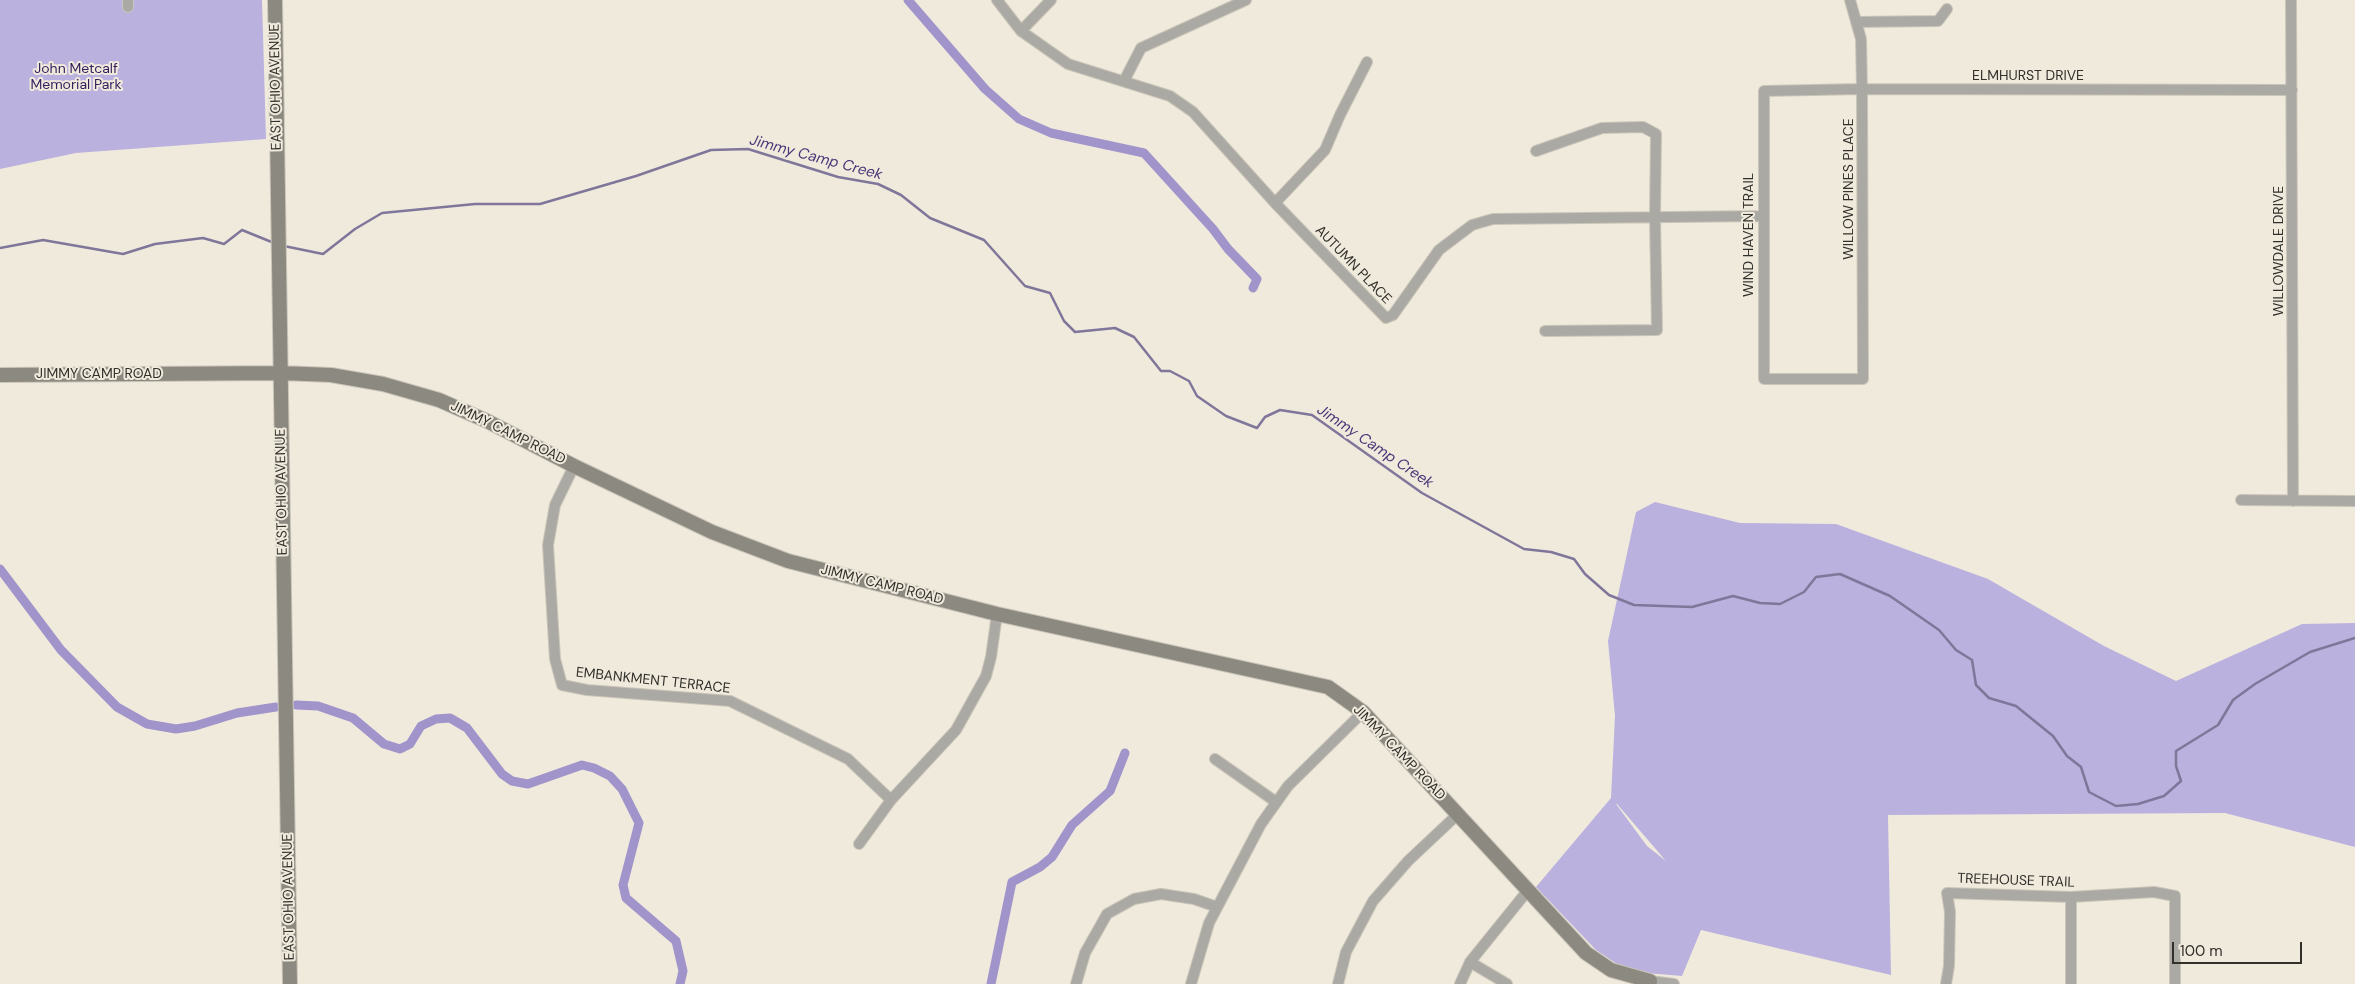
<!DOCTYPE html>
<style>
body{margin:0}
#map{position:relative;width:2355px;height:984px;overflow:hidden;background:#f0eadd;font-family:"DM Sans",sans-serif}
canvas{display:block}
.scale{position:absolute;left:2172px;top:942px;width:130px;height:22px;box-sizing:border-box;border:2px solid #32302b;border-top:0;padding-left:6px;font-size:15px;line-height:18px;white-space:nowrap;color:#32302b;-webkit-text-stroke:4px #f0eadd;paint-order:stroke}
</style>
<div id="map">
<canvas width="2355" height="984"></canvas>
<div class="scale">100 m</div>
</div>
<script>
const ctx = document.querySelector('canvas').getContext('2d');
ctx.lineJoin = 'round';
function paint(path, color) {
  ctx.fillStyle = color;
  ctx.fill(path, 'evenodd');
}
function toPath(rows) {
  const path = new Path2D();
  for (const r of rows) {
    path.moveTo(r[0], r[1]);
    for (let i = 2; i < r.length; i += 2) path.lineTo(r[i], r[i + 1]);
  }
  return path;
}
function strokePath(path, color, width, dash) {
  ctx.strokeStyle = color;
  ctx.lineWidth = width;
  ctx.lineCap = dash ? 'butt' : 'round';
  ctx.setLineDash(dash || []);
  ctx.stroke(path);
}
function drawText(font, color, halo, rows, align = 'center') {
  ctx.font = font + ' "DM Sans",sans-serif';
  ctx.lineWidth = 4;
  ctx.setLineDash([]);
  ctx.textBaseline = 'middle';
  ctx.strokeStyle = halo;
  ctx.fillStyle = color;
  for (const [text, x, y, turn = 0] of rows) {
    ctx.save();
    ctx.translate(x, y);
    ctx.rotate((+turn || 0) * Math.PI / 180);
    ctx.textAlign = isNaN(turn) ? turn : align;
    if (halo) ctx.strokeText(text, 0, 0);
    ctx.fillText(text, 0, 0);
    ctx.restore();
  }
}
paint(toPath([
 [0,0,262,0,266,139,76,153,0,169],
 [1655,502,1740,523,1836,524,1988,579,2104,646,2176,681,2302,624,2355,623,2355,847,2225,813,1888,815,1891,975,1701,930,1682,976,1646,973,1617,964,1596,950,1536,887,1611,798,1615,716,1608,641,1636,512],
 [1616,804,1617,804,1666,861,1647,846]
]), '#bab1de');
strokePath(toPath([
 [284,246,323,254,355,229,382,213,475,204,540,204,636,176,711,150,748,149,838,177,878,184,901,195,930,218,984,240,1025,286,1050,293,1064,321,1075,332,1115,328,1134,337,1161,371,1170,371,1189,381,1197,396,1226,416,1257,428,1265,417,1280,410,1312,415,1422,493,1524,549,1551,552,1574,559,1585,574,1609,595,1634,605,1692,607,1733,596,1760,603,1780,604,1804,592,1816,577,1840,574,1890,596,1939,630,1956,650,1972,660,1976,685,1989,698,2016,706,2053,736,2067,756,2081,767,2089,792,2116,806,2138,804,2164,796,2181,781,2176,766,2176,751,2218,725,2233,700,2255,684,2310,652,2355,638],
 [0,248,43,240,123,254,155,244,203,238,224,244,242,230,274,243]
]), '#7f769a', 2.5);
strokePath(toPath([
 [908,0,985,89,1019,119,1051,133,1144,153,1213,229,1228,249,1257,279,1253,288],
 [0,569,61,650,117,707,147,724,176,729,195,726,237,713,276,707],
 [296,705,318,706,353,718,384,744,400,749,410,744,421,726,436,719,450,718,467,728,502,774,512,781,528,784,582,765,594,768,610,776,622,789,639,823,623,885,626,898,676,941,683,971,680,984],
 [991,984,1012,882,1040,867,1052,857,1072,825,1110,791,1125,753]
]), '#a094ca', 9);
const street = toPath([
 [997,0,1021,31,1068,64,1170,96,1193,112,1275,203,1386,318,1393,315,1439,250,1472,225,1493,219,1762,216],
 [1850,0,1861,39,1862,89,1863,379,1764,379,1764,91,1862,89,2292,90],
 [2291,0,2293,501],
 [128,7,128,0],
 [1856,22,1938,21,1947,9],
 [1021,31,1051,0],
 [1124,81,1141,48,1246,0],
 [1536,151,1602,128,1643,127,1656,134,1655,217,1657,330,1545,331],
 [1275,203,1325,150,1340,115,1367,62],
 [574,466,555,505,548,545,555,659,562,685,587,690,730,701,848,759,891,800,956,730,986,676,991,657,997,614],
 [2241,500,2355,501],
 [1215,759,1276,802],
 [859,844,891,800],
 [1470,962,1507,984],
 [1650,981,1674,984],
 [1076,984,1085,953,1107,914,1134,899,1161,894,1194,899,1217,907],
 [1191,984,1209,923,1261,824,1288,786,1363,712],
 [1338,984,1346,952,1373,901,1408,861,1458,814],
 [1460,984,1470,962,1529,889],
 [1946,984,1949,966,1950,912,1947,893,2071,897,2154,892,2175,896,2175,984],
 [2071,984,2071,897]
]);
const secondary = toPath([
 [275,0,290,984],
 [0,375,281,373,331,375,383,384,439,400,487,421,574,466,712,532,788,561,997,614,1328,687,1363,712,1586,953,1611,970,1650,981,1649,984]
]);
strokePath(street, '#cac5b9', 12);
strokePath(secondary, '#cac5b9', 16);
strokePath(street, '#aba9a3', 10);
strokePath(secondary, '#8c8980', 14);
drawText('14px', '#321d5d', '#f0eadd', [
 ["John Metcalf",76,69],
 ["Memorial Park",76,85]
]);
drawText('14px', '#32302b', '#f0eadd', [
 ["ELMHURST DRIVE",2028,76],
 ["EAST OHIO AVENUE",276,87,-91],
 ["WILLOW PINES PLACE",1849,189,-90],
 ["WIND HAVEN TRAIL",1749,235,-90],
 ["WILLOWDALE DRIVE",2279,251,-90],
 ["AUTUMN PLACE",1353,265,46],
 ["JIMMY CAMP ROAD",99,374],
 ["JIMMY CAMP ROAD",508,433,26],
 ["EAST OHIO AVENUE",282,492,-91],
 ["JIMMY CAMP ROAD",882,585,14],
 ["EMBANKMENT TERRACE",653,681,6],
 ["JIMMY CAMP ROAD",1399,753,46],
 ["TREEHOUSE TRAIL",2016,881,2],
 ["EAST OHIO AVENUE",289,897,-91]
]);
drawText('italic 15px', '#493678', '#f0eadd', [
 ["Jimmy Camp Creek",816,158,15],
 ["Jimmy Camp Creek",1375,447,34]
]);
</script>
